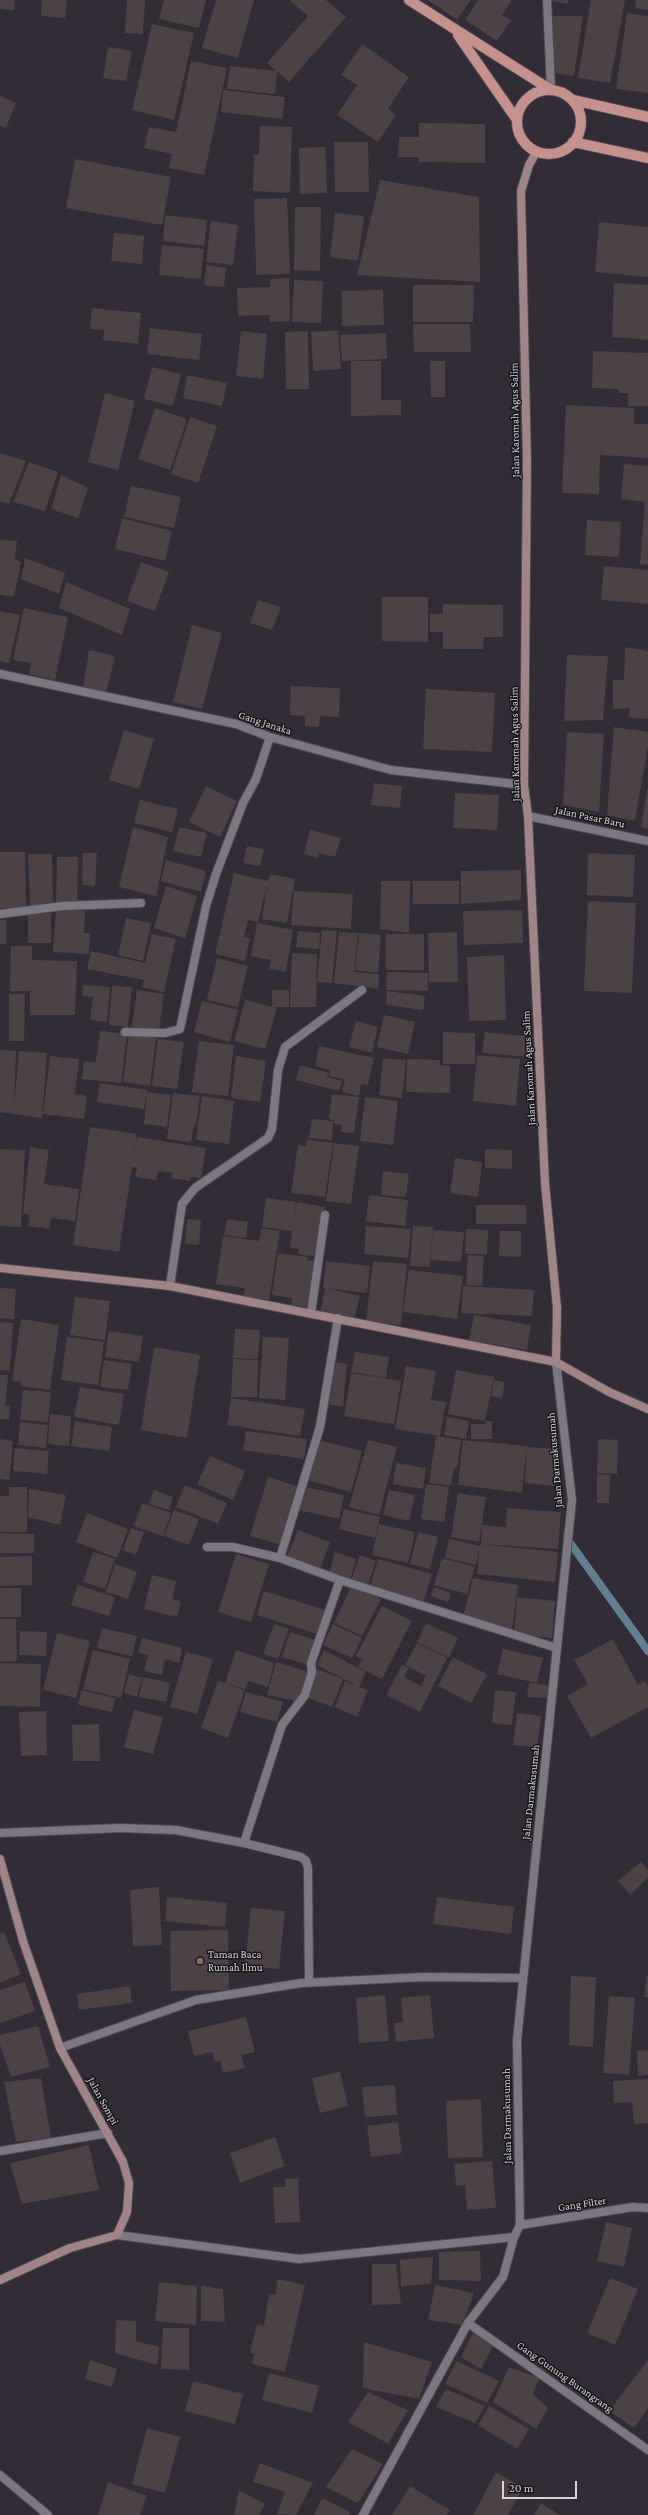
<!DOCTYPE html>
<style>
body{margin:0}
#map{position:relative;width:648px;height:2515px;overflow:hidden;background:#312c35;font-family:"Crimson Pro",serif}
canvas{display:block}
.scale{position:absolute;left:502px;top:2481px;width:75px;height:18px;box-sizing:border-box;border:2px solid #d6d3d9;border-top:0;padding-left:5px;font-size:12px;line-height:14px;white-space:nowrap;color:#d6d3d9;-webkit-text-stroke:3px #18161a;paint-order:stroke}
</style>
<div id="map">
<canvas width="648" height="2515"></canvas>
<div class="scale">20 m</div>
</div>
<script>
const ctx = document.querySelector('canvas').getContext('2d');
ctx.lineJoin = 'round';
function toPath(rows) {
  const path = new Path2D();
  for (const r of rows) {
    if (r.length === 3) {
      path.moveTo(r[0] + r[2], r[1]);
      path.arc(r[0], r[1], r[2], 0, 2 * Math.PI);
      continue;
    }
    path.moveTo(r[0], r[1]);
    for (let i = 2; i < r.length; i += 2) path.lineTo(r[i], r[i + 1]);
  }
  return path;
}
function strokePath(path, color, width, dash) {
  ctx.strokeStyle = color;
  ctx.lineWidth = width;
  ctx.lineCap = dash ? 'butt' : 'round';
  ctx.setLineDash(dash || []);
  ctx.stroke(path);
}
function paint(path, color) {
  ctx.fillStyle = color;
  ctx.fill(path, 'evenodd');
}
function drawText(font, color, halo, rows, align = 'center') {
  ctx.font = font + ' "Crimson Pro",serif';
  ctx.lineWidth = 3;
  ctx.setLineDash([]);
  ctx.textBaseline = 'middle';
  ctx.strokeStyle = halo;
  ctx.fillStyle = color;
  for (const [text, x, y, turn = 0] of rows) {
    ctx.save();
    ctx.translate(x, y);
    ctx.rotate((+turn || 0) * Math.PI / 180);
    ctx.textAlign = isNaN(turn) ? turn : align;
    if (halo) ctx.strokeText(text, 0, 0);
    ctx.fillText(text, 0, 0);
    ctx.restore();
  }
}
strokePath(toPath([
 [568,1540,648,1651]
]), '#608092', 8);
paint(toPath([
 [0,0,15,0,14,10,0,9],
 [42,0,67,0,65,18,41,16],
 [127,0,145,0,143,34,125,33],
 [164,0,206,0,199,28,159,19],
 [216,0,254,0,238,58,202,48],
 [289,0,326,0,346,17,289,82,267,63,308,16],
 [428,0,471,0,457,20],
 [478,0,512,0,502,15,511,20,497,41,465,20],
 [548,0,568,0,568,4],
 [591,0,625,0,610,83,578,78],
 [636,0,648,0,648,10,635,8],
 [627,13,648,16,648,93,616,89],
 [551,16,583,16,574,76,554,73],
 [152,24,194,33,174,120,132,110],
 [362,44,409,77,388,109,396,115,378,142,337,115,357,85,341,75],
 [108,47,132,51,126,81,103,78],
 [191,61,227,68,204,175,169,168,172,154,144,148,149,127,176,132],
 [230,66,277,71,275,94,227,89],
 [223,90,285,97,282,119,221,112],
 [0,96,16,103,6,128,0,126],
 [419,123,485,124,485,163,419,162,419,157,398,157,399,137,419,137],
 [260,126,292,127,290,193,253,191,254,154,259,155],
 [334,142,368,142,369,192,335,192],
 [325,147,327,193,300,194,299,148],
 [75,159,171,177,162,225,66,208],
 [380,180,479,197,480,282,357,275],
 [287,198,290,274,256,275,254,199],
 [295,207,321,207,320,271,294,270],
 [335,213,364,216,358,261,330,257],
 [165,215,207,220,204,246,163,241],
 [211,221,238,225,233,265,206,262],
 [599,222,648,227,648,277,595,272],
 [114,233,144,236,142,264,111,261],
 [162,245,204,249,201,279,159,275],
 [206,265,226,268,224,287,204,285],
 [289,278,290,321,270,322,270,315,238,316,237,288,270,287,270,279],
 [294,280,323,281,321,323,292,322],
 [614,283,648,285,648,340,612,337],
 [413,285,474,285,473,322,413,322],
 [383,290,384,325,342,326,342,291],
 [92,308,141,313,138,344,103,340,104,330,90,329],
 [413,324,470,324,471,352,414,352],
 [150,328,202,334,199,360,147,354],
 [338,330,341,369,313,371,311,332],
 [241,331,267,334,263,379,236,376],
 [308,331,309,389,286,389,285,332],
 [386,333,387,359,342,361,340,335],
 [593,351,648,353,648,406,628,406,628,393,619,393,619,389,592,388],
 [351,361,381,361,381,400,401,400,401,415,351,416],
 [430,361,445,361,445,397,431,397],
 [152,367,181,374,173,406,144,399],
 [187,375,227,383,222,406,183,398],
 [105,393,135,401,118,470,88,462],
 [566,405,634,408,634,424,648,424,648,458,600,455,599,494,562,493],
 [155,408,187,419,170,470,138,459],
 [190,417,217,426,198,483,171,474],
 [0,453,26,461,9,504,0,501],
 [29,462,58,472,45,511,13,502],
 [624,464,648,466,648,565,640,564,645,502,621,499],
 [61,475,88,488,78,518,51,509],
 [131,486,181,497,174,528,124,517],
 [122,518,172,531,165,561,115,549],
 [587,520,621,522,619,557,585,555],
 [0,540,17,541,15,559,21,562,14,597,0,595],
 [25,558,65,573,59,594,21,579],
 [141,562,169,572,155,611,127,601],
 [604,566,648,570,648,604,601,600],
 [66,582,130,609,122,635,59,608],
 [382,597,428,597,428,642,382,641],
 [258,600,281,607,272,630,250,623],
 [443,604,503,605,503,637,484,637,483,649,443,649,443,632,430,632,430,614,443,614],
 [24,608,68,617,55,680,29,674,31,663,13,660],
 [0,611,20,615,9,663,0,661],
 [192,625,222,633,202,709,173,702],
 [625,647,648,651,648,719,628,717,630,708,613,709,613,680,624,680],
 [89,650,115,656,106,693,83,687],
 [567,655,608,656,603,720,564,721],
 [291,686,340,688,339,717,320,716,319,727,305,726,305,716,290,715],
 [426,689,495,693,492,752,423,749],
 [614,727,648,732,648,746,635,821,607,815],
 [124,730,154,739,139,789,109,780],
 [567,732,604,734,599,812,563,805],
 [374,783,402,786,400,808,371,805],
 [206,786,237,801,220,837,189,822],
 [647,790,648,790,648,829,641,827],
 [455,793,499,795,497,830,453,828],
 [140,800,178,809,172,832,134,823],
 [133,827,168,837,156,896,119,887],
 [179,827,207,833,201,857,173,851],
 [310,830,341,838,335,857,319,853,318,858,304,854],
 [247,846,264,849,260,866,243,863],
 [0,852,25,852,26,908,0,908],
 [83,853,97,853,95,886,82,885],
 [588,853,635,855,633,897,587,895],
 [28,854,52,854,53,905,30,905],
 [57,857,78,857,77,902,56,902],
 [166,860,206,871,201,892,161,881],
 [521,870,521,900,461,904,461,871],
 [234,873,268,881,270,874,295,879,287,923,262,919,267,885,258,922,248,920,244,937,250,938,245,961,215,954],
 [381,881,410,881,409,933,380,929],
 [413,881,459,881,459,904,413,904],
 [166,886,197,896,185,938,154,928],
 [294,891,353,894,351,929,291,925],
 [588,901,636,903,632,993,584,991],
 [56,909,85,911,84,933,90,933,89,954,53,952],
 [522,910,523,943,464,945,463,911],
 [28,912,51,912,51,943,28,943],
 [126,918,151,923,143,961,118,955],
 [0,920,6,920,6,944,0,944],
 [257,923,293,930,286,972,269,969,271,960,251,956],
 [322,930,337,931,332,983,317,982],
 [298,931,320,933,319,949,296,947],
 [339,932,358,933,354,972,379,974,378,989,334,983],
 [457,932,458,982,429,982,428,933],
 [359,933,381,935,378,973,355,970],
 [152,934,176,939,164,992,142,987,144,980,87,969,91,951,145,963],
 [386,934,424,934,424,970,386,970],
 [11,946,32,946,32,960,77,961,75,1015,30,1015,30,991,10,991],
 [292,953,317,954,316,1007,290,1007],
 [504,955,506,1020,469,1021,467,957],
 [217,958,248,966,238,1007,207,1000],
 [387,972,428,973,428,991,386,990],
 [83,985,110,987,107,1022,90,1020,93,997,82,996],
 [112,986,132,987,128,1027,109,1025],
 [137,990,164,994,159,1032,131,1030],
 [272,990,289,990,289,1007,272,1007],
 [387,991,425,996,423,1010,386,1005],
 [9,994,25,994,24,1041,9,1041],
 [245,1000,277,1008,265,1049,234,1041],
 [202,1001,238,1010,230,1042,194,1032],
 [384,1015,415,1022,408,1054,377,1047],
 [356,1021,378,1027,372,1053,349,1047],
 [100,1031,127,1034,121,1083,82,1079,84,1061,96,1062],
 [443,1032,475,1033,475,1064,443,1064],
 [485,1032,533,1037,531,1057,482,1053],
 [129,1034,156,1038,150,1086,123,1082],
 [158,1039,184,1042,177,1089,152,1086],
 [199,1041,234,1045,228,1096,192,1092],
 [319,1046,374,1058,368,1085,361,1084,359,1096,342,1092,345,1080,329,1076,330,1070,315,1066],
 [0,1050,16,1051,14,1107,19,1051,47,1053,42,1118,0,1112],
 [477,1055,520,1059,516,1106,473,1101],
 [50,1056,79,1059,75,1094,87,1096,84,1119,43,1114],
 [236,1056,266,1061,260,1102,231,1098],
 [383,1058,406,1060,402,1098,379,1095],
 [407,1059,440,1060,440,1065,450,1066,450,1093,406,1092],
 [300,1065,329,1073,328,1076,324,1076,342,1081,339,1091,296,1080],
 [100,1083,147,1090,144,1109,97,1102],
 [147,1092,171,1095,167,1127,144,1124],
 [173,1093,200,1096,196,1125,194,1125,191,1142,167,1139],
 [332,1094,359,1097,354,1133,341,1132,342,1125,334,1124,334,1120,329,1119],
 [202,1096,234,1101,229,1144,196,1140],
 [365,1097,398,1101,393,1145,360,1141],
 [312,1119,333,1121,332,1140,309,1138],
 [90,1127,137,1134,133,1156,137,1137,206,1148,201,1178,191,1177,190,1181,171,1178,172,1173,158,1171,156,1180,135,1177,137,1168,132,1167,119,1252,73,1245],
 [307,1140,333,1143,325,1197,291,1193,298,1145,306,1146],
 [334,1143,359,1146,351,1204,326,1201],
 [30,1147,49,1150,44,1184,79,1189,75,1221,51,1218,49,1229,28,1226,30,1215,23,1213],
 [0,1149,25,1150,21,1227,0,1226],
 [485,1149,512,1150,512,1169,485,1168],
 [455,1158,482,1162,478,1197,450,1193],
 [383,1171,409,1174,406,1197,381,1195],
 [369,1195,408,1200,405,1226,366,1221],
 [266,1198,296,1202,294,1218,297,1202,325,1207,317,1257,298,1254,299,1249,290,1248,292,1231,262,1227],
 [476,1205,526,1205,526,1224,476,1224],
 [187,1219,201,1220,199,1245,185,1244],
 [227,1219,248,1222,246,1238,224,1235],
 [366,1226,411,1229,408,1258,364,1254],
 [413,1226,433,1227,430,1267,410,1266],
 [261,1228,280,1231,269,1300,243,1296,245,1288,216,1284,223,1236,259,1241],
 [466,1229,488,1230,487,1254,465,1254],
 [433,1230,464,1232,461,1262,431,1260],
 [500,1231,521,1231,521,1257,499,1256],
 [278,1253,308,1257,307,1260,318,1261,311,1308,292,1305,292,1298,272,1295],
 [468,1255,484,1256,482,1286,466,1285],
 [326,1261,370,1266,367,1293,323,1288],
 [373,1261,407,1264,401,1325,366,1321],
 [409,1270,463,1276,457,1319,403,1312],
 [463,1286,534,1290,532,1316,461,1313],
 [0,1288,16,1289,14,1319,0,1318],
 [325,1288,360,1296,354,1320,320,1314],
 [75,1297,110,1301,105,1340,70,1335],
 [474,1315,531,1325,527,1350,469,1340],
 [21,1319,59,1325,50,1390,21,1386,21,1382,12,1381],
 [0,1322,13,1323,10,1371,0,1370],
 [235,1329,260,1330,258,1359,233,1358],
 [109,1331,143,1336,139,1362,105,1357],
 [67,1337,104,1342,98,1385,61,1380],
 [263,1337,289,1338,285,1400,259,1398],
 [154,1347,200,1355,187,1438,141,1430],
 [355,1352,389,1357,386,1378,351,1372],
 [233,1359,258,1360,257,1397,231,1397],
 [104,1360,132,1364,128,1390,100,1387],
 [334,1362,347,1364,343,1406,329,1405],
 [406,1366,436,1371,431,1400,446,1402,440,1436,395,1429],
 [456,1370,494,1377,485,1421,448,1414],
 [351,1373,401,1381,394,1424,344,1416],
 [0,1375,8,1375,5,1406,10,1406,9,1419,0,1419],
 [494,1380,505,1382,502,1398,491,1396],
 [80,1387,124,1394,119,1425,74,1417],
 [23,1390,51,1392,48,1422,20,1420],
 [231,1398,305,1409,300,1436,227,1425],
 [50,1414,71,1416,69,1446,48,1444],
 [447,1417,469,1421,466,1439,444,1435],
 [75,1421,112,1427,109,1451,71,1446],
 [485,1421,492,1421,492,1439,471,1439,471,1424,485,1424],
 [20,1422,48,1425,46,1448,18,1445],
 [246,1431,307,1439,304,1459,243,1450],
 [436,1436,461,1440,457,1468,454,1468,451,1486,429,1483],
 [0,1439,13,1441,9,1480,0,1479],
 [598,1439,618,1440,617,1474,597,1473],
 [318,1440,362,1451,351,1492,307,1480],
 [368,1440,397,1447,379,1515,349,1507],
 [463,1440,527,1446,522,1493,458,1485],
 [527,1447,558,1449,555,1486,525,1483],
 [15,1448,49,1451,47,1474,13,1471],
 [210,1456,245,1471,233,1500,197,1484],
 [396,1463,426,1468,423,1489,393,1484],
 [597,1474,610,1475,609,1503,597,1503],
 [268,1477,299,1487,282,1545,250,1536],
 [426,1484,449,1487,444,1522,421,1519],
 [185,1485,227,1503,218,1524,176,1507],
 [9,1487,27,1487,27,1532,0,1532,0,1496,9,1496],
 [305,1487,344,1495,339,1519,299,1510],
 [29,1489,66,1495,60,1525,28,1517],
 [154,1490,173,1497,169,1510,149,1504],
 [389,1490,415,1495,409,1521,383,1515],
 [458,1493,486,1497,479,1542,451,1537],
 [142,1503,171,1513,163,1536,134,1526],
 [507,1508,561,1512,558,1549,481,1544,482,1525,506,1527],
 [344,1509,380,1517,375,1538,339,1529],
 [174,1510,199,1519,189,1545,164,1536],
 [87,1513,128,1529,117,1558,76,1542],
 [379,1524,415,1532,408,1563,372,1555],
 [131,1528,144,1532,136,1555,123,1550],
 [298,1530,330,1542,320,1569,287,1557],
 [418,1532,438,1537,430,1569,410,1564],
 [0,1533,34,1534,34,1553,0,1553],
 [449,1539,480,1546,476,1565,445,1558],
 [480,1544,558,1552,555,1582,477,1574],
 [93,1552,115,1559,105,1589,83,1582],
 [335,1552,356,1559,350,1580,329,1574],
 [236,1554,269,1564,251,1622,218,1612],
 [360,1555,376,1561,367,1587,351,1581],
 [32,1556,32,1585,0,1586,0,1557],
 [442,1558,475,1567,467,1594,434,1585],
 [378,1559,432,1574,423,1604,370,1588],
 [115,1564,137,1572,128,1599,106,1592],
 [152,1575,176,1581,172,1599,181,1601,177,1617,144,1609],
 [473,1578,518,1585,512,1630,464,1614],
 [78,1585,115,1597,109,1616,71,1605],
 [352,1585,381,1599,362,1636,334,1623],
 [434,1587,451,1593,448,1602,431,1596],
 [0,1588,21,1588,21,1617,0,1617],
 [264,1591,325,1610,317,1634,257,1615],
 [517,1597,555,1601,552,1638,514,1634],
 [382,1606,412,1621,382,1679,358,1667,362,1660,356,1656],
 [0,1619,16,1619,17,1661,0,1662],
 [426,1623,458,1638,449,1658,417,1642],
 [274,1624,289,1629,278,1659,263,1654],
 [333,1624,362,1638,352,1658,323,1645],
 [102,1628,137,1636,132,1656,97,1648],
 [20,1631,47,1632,46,1656,19,1655],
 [290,1632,316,1640,308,1665,282,1657],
 [57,1633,90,1641,76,1698,43,1690],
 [142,1638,182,1648,179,1663,165,1659,162,1675,144,1671,148,1655,138,1653],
 [613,1639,638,1685,645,1681,648,1687,648,1707,591,1738,567,1696,588,1684,574,1660],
 [417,1643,447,1658,420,1712,386,1695,402,1665,409,1668,404,1677,421,1686,426,1676,405,1665],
 [503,1649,543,1658,537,1683,497,1674],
 [93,1650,130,1659,121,1698,83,1689],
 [236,1650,274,1663,268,1687,248,1681,245,1689,225,1683],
 [324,1650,366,1672,359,1687,368,1690,357,1717,335,1707,345,1681,357,1686,317,1665],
 [186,1652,213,1659,197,1714,170,1707],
 [453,1657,487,1674,471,1703,438,1686],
 [276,1662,309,1672,300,1702,267,1695],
 [0,1663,41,1664,40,1707,0,1706],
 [317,1669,343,1679,332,1707,306,1697],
 [129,1674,142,1678,137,1697,124,1693],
 [143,1677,170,1683,166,1702,139,1697],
 [218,1681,245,1690,228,1738,201,1728],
 [529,1683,549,1685,547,1698,527,1697],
 [82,1690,115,1698,112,1712,78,1705],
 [495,1690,516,1692,512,1725,492,1723],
 [246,1692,283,1702,277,1722,240,1712],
 [134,1710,163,1717,153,1754,124,1747],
 [46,1711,47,1755,21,1756,19,1712],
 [517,1713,541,1716,537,1748,513,1745],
 [99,1724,100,1761,73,1761,72,1725],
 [641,1862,648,1870,648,1878,630,1895,618,1881],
 [159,1887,162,1945,133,1946,130,1890],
 [167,1897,227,1903,225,1927,165,1921],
 [437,1897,514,1907,511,1934,433,1924],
 [251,1908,285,1911,279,1969,245,1966],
 [228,1930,229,1990,171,1991,170,1931],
 [4,1932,21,1974,0,1983,0,1933],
 [647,1975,648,1975,648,1997,644,1997],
 [571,1976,596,1977,593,2047,569,2045],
 [25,1982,35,2011,0,2023,0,1990],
 [130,1986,132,2003,79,2010,77,1994],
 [385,1995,389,2041,359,2043,356,1998],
 [430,1995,434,2038,396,2042,394,2023,403,2022,401,1998],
 [609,1996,635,1998,629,2075,603,2073],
 [246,2017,255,2052,241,2055,245,2068,223,2073,220,2060,215,2062,212,2052,194,2056,188,2031],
 [38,2026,50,2067,11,2077,0,2045,0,2035],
 [648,2050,648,2075,638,2076,637,2051],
 [340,2072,348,2106,320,2113,312,2078],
 [41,2078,51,2138,16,2142,4,2082],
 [648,2079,648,2123,634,2124,632,2102,614,2103,613,2081],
 [395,2085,397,2115,365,2117,362,2087],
 [481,2099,483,2157,448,2158,446,2101],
 [398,2122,402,2153,371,2157,367,2126],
 [275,2137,285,2166,240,2183,230,2153],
 [89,2145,99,2190,22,2204,10,2163],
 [492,2161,496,2208,467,2210,465,2185,456,2186,454,2164],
 [298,2178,300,2222,275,2223,273,2187,285,2187,285,2179],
 [606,2222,632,2228,624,2267,597,2261],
 [480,2251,481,2281,439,2280,439,2252],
 [433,2257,431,2284,401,2286,400,2260],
 [372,2264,396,2264,401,2304,372,2305],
 [610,2278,638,2289,615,2345,587,2333],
 [278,2279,305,2285,285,2372,252,2364,254,2354,250,2353,257,2324,264,2326,269,2294,275,2295],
 [159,2282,197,2286,196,2325,155,2321],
 [435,2285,474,2293,462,2325,428,2320],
 [201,2286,223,2289,225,2322,201,2321],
 [116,2320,136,2321,136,2341,159,2347,157,2365,115,2353],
 [163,2328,189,2328,189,2370,161,2369],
 [474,2331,494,2344,481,2369,461,2357],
 [364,2342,432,2362,419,2399,363,2388],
 [90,2360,117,2369,112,2387,85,2379],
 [648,2360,648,2408,634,2428,609,2411],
 [457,2361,499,2381,487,2403,445,2384],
 [509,2367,539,2378,533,2394,548,2408,536,2429,493,2402],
 [269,2373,319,2386,312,2413,262,2400],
 [193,2381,243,2394,235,2424,185,2411],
 [446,2389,485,2406,475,2423,436,2407],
 [368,2392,408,2410,388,2444,348,2422],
 [489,2406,529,2429,517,2449,478,2425],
 [147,2428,180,2437,165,2493,132,2484],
 [352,2449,383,2464,358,2503,326,2487],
 [260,2463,313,2483,296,2515,277,2514,285,2492,253,2482],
 [496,2472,523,2488,508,2515,473,2515],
 [108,2482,147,2496,140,2515,98,2515],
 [410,2486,450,2510,446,2515,392,2515],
 [239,2490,265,2504,259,2515,234,2515],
 [322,2498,350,2512,349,2515,314,2515],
 [541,2503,560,2515,534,2515]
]), '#4c4145');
const street = toPath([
 [547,0,551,90],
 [0,674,236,724,270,737,391,770,524,785],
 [528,816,648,841],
 [0,914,63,906,141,903],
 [125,1032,165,1033,180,1029,206,906,216,874,243,803,256,779,270,737],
 [170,1286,182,1204,195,1188,268,1138,272,1129,278,1070,285,1047,362,990],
 [311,1313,325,1215],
 [207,1547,233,1547,280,1558,340,1580,557,1648],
 [280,1558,320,1427,338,1318],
 [0,1833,120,1828,176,1830,244,1843],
 [309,1983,308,1868,306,1861,301,1857,244,1843,282,1725,305,1695,312,1672,311,1663,340,1580],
 [60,2048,196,2000,301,1983,424,1977,523,1978],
 [0,2151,108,2133],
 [520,2225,633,2207,648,2208],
 [117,2235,299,2259,514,2237],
 [468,2323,648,2450],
 [0,2475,48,2515],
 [363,2515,468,2323,503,2277,514,2237,520,2225,517,2040,572,1500,556,1362]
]);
const secondary = toPath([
 [537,151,529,165,521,191,527,462,524,785,528,816,545,1183,557,1308,556,1362],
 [0,1268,170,1286,556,1362,609,1392,648,1409],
 [0,1859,23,1941,60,2048,123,2162,129,2183,127,2212,117,2235,70,2248,0,2280]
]);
const primary = toPath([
 [409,0,551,90],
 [458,35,517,120],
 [549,122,32],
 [573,100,648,117],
 [573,142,648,158]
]);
strokePath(street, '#4e4a52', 10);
strokePath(secondary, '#4e4a52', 10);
strokePath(primary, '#4e4a52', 12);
strokePath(street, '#7c7782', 8);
strokePath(secondary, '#a08487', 8);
strokePath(primary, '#c5918c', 10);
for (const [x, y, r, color] of [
 [200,1961,4,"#8d6e63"]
]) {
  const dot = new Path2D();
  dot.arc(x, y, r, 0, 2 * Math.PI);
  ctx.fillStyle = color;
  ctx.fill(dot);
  strokePath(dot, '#18161a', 1.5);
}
drawText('11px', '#d6d3d9', '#18161a', [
 ["Jalan Karomah Agus Salim",515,420,-91],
 ["Gang Janaka",265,723,18],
 ["Jalan Karomah Agus Salim",515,744,-91],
 ["Jalan Pasar Baru",590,817,12],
 ["Jalan Karomah Agus Salim",529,1068,-93],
 ["Jalan Darmakusumah",555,1460,-95],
 ["Jalan Darmakusumah",531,1792,-84],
 ["Jalan Sompi",103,2101,61],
 ["Jalan Darmakusumah",507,2116,-91],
 ["Gang Filter",582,2204,-9],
 ["Gang Gunung Burangrang",565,2377,35]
]);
drawText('11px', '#d6d3d9', '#18161a', [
 ["Taman Baca",208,1955],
 ["Rumah Ilmu",208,1968]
], 'left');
</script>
